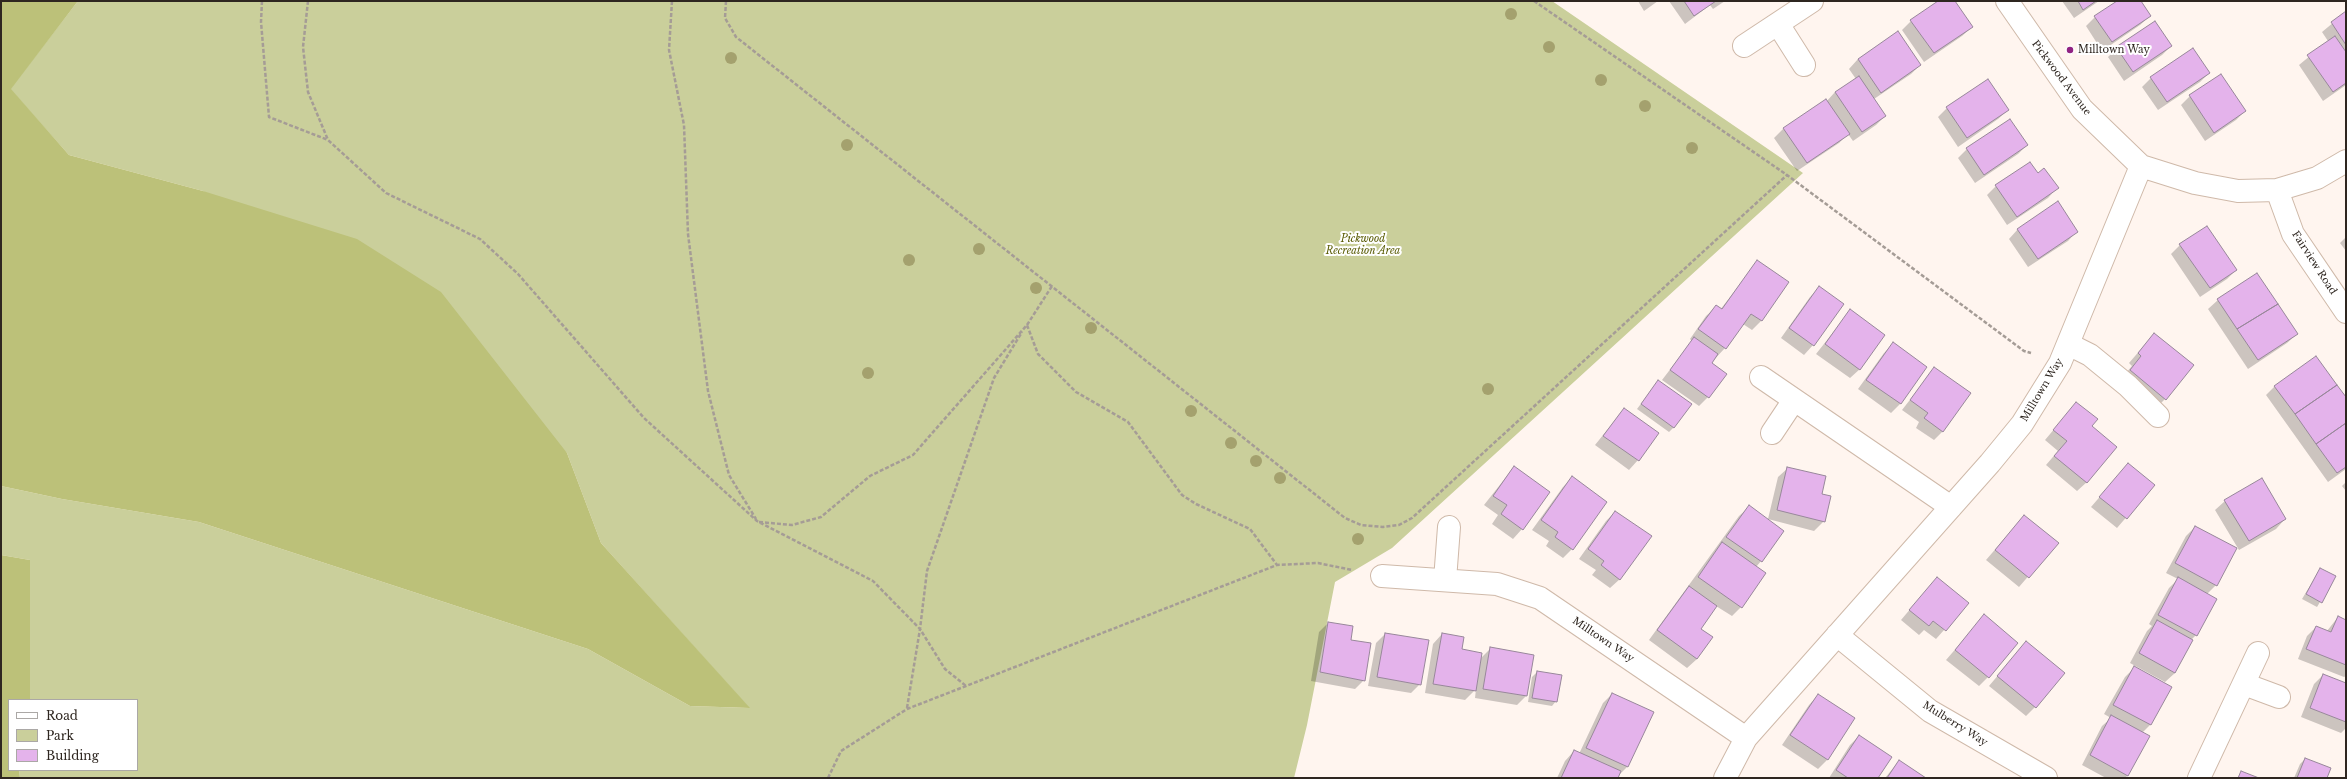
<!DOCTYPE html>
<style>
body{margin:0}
#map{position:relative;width:2347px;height:779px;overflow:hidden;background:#fff5ef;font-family:"Libre Baskerville",serif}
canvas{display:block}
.frame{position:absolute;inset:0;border:2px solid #2e2620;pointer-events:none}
.legend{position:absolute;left:8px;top:699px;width:130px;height:72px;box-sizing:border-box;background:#fff;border:1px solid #aba8a6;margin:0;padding:5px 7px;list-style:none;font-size:12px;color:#2e2620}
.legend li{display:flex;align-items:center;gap:8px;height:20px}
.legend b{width:20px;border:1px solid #aba8a6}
</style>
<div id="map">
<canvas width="2347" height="779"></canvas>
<div class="frame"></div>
<ul class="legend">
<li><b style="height:5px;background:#fff"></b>Road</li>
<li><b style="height:11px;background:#cacf9b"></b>Park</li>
<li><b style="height:11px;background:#e4b3eb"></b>Building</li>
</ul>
</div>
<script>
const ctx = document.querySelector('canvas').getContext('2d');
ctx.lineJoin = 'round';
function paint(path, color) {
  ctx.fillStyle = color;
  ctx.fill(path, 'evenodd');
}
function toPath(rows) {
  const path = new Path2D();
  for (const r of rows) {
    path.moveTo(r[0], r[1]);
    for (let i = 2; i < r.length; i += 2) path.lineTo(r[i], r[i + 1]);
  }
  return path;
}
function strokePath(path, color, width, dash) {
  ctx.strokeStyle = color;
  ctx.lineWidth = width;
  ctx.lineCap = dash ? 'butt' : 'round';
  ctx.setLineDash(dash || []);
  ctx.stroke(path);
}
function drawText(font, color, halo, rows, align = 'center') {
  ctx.font = font + ' "Libre Baskerville",serif';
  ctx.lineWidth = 4;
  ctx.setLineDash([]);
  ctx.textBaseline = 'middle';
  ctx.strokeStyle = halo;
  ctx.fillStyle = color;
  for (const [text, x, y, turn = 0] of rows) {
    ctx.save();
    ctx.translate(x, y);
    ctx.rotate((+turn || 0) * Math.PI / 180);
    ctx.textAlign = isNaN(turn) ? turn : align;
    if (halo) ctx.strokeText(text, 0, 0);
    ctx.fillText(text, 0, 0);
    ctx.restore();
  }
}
paint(toPath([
 [78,1,1552,1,1803,173,1392,548,1335,582,1307,725,1294,778,20,778,19,770,137,770,137,700,30,700,30,560,1,555,1,486,62,499,199,522,588,649,690,706,749,708,601,543,567,453,203,191,69,155,10,89]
]), '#cacf9b');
paint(toPath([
 [1,1,78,1,11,89,69,155,203,191,357,239,441,292,567,453,601,543,750,708,690,706,588,649,199,522,62,499,1,486],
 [1,555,30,560,30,700,9,700,9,770,19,770,20,778,1,778]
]), '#bcc179');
paint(toPath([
 [1638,1,1658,1,1644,11],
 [1669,1,1725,1,1713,9,1710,5,1685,24],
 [1940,1,1954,1,1972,27,1962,36,1924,62,1902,30,1911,21],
 [2062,1,2099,1,2074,18],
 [2119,1,2139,1,2150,16,2140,25,2102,51,2086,26,2095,17],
 [2346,12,2346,85,2323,101,2299,65,2328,41,2322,32],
 [1898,32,1920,65,1911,74,1874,99,1885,116,1876,125,1853,141,1848,134,1839,143,1797,171,1774,138,1784,128,1826,102,1835,92,1856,79,1849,69,1858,59],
 [2171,46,2162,55,2124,81,2108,57,2117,48],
 [2209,73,2200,82,2158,110,2142,87,2151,78],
 [2190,96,2245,111,2236,120,2205,141,2181,105],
 [1947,108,2008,110,1998,119,1958,147,1938,117],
 [2027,145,2018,154,1975,183,1958,158,1967,149],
 [2037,174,2057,188,2048,198,2007,225,1987,195,1996,186],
 [2018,229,2077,231,2068,241,2028,267,2009,239],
 [2346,237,2346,251,2340,243],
 [2180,245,2236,270,2227,279,2200,297,2171,254],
 [1758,261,1788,283,1761,321,1752,330,1743,324,1725,348,1711,363,1708,397,1699,406,1662,380,1692,341,1690,339,1706,316,1716,307,1720,310],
 [1819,288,1813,345,1804,355,1781,338,1810,297],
 [2218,300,2297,334,2287,343,2248,369,2208,309],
 [1850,311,1860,369,1850,378,1816,354],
 [2154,334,2165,399,2156,408,2121,379,2132,366,2129,363],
 [1893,344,1926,367,1900,404,1891,413,1858,389,1884,353],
 [1934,369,1943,431,1934,440,1916,428,1919,422,1902,410],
 [1658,381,1674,427,1669,432,1637,409],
 [2275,386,2346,399,2346,469,2328,482,2266,395],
 [2076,403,2087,482,2077,491,2046,465,2058,451,2045,440],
 [1624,409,1638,460,1629,470,1595,445],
 [2128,464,2154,485,2117,528,2091,507],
 [1514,467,1522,529,1513,539,1492,524,1498,515,1484,505],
 [1788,468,1824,521,1814,531,1768,519,1778,477],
 [1572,478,1572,549,1563,558,1546,546,1549,541,1532,530,1563,487],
 [2346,482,2346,491,2342,486],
 [2225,501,2285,519,2276,529,2239,550,2215,510],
 [1749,507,1761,561,1756,567,1741,607,1732,616,1716,606,1700,629,1697,659,1687,668,1649,640,1739,516],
 [1615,512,1620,579,1610,588,1592,575,1596,570,1579,559,1606,521],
 [2024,516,2057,543,2019,587,1986,560],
 [2195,527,2216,585,2207,594,2196,635,2191,640,2175,673,2165,682,2130,663,2147,631,2152,626,2149,624,2169,588,2178,579,2166,573,2186,536],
 [2320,569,2335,577,2317,607,2302,599],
 [1928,588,1968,603,1936,639,1924,630,1919,635,1901,620],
 [1984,616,1988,677,1979,686,1946,660],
 [2338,617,2346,621,2346,676,2344,677,2298,659,2307,636,2316,627,2327,631],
 [1328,623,1350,641,1364,680,1355,689,1311,681,1319,632],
 [1385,634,1420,684,1411,693,1368,686,1376,643],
 [1442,634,1461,650,1480,659,1491,648,1533,655,1526,696,1517,705,1475,698,1476,689,1465,700,1425,693,1433,644],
 [2026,642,2035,707,2026,716,1989,686],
 [2134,668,2170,687,2150,725,2142,733,2128,775,2125,778,2106,778,2082,765,2102,726,2111,718,2104,714,2125,677],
 [1537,672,1556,701,1552,706,1528,702,1532,677],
 [2323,675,2346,685,2346,728,2341,733,2301,717,2314,684],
 [1612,694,1627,767,1616,778,1557,778,1565,761,1574,751,1579,754,1603,703],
 [1818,695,1827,760,1818,769,1782,745,1809,705],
 [1859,736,1877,778,1829,778,1850,745],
 [2305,759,2326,778,2294,778,2300,764],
 [1899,761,1924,778,1885,778]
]), '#0003');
const building = toPath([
 [1684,1,1716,1,1694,16,1684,1],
 [1938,1,1955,1,1973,27,1934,53,1910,20,1938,1],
 [2078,1,2096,1,2083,10,2078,1],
 [2117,1,2141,1,2151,16,2112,42,2094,16,2117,1],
 [2346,11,2346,45,2331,22,2346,11],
 [2155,21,2172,46,2133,72,2116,47,2155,21],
 [1898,31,1921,65,1881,93,1858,59,1898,31],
 [2335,36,2346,52,2346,83,2333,92,2307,55,2335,36],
 [2193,48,2210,73,2167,102,2150,77,2193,48],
 [2221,74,2246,111,2214,133,2189,95,2221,74],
 [1859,76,1886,116,1862,132,1835,92,1859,76],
 [1988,79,2009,110,1967,138,1946,107,1988,79],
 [1826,99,1850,134,1807,163,1783,128,1826,99],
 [2010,119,2028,145,1984,175,1966,148,2010,119],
 [2030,162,2038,173,2044,168,2059,188,2017,217,1995,185,2030,162],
 [2058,201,2078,232,2038,259,2017,229,2058,201],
 [2207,226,2237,270,2210,288,2179,244,2207,226],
 [1757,260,1789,282,1762,321,1751,314,1726,349,1698,329,1716,305,1722,309,1757,260],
 [2257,273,2278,304,2237,329,2217,299,2257,273],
 [1819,286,1844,304,1814,346,1789,328,1819,286],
 [2278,304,2298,334,2258,360,2237,329,2278,304],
 [1850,309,1885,335,1860,370,1825,344,1850,309],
 [2154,333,2194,365,2166,400,2130,370,2141,356,2138,353,2154,333],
 [1694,337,1718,354,1712,363,1727,374,1709,398,1670,370,1694,337],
 [1893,342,1927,367,1901,404,1866,380,1893,342],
 [2316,356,2337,385,2295,414,2274,386,2316,356],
 [1934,367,1971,393,1943,432,1924,418,1928,413,1910,400,1934,367],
 [1658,380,1692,404,1674,428,1641,404,1658,380],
 [2337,385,2346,397,2346,423,2316,444,2295,414,2337,385],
 [2076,402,2098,419,2092,426,2117,447,2087,483,2054,456,2067,441,2053,430,2076,402],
 [1624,408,1659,433,1639,461,1603,436,1624,408],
 [2346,423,2346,467,2337,473,2316,444,2346,423],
 [2128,463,2155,485,2127,519,2099,497,2128,463],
 [1514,466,1550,492,1523,530,1501,514,1507,505,1493,496,1514,466],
 [1787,467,1826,476,1822,494,1831,496,1825,522,1777,510,1787,467],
 [1572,476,1607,502,1573,550,1555,537,1558,532,1541,520,1572,476],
 [2262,478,2286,519,2249,541,2224,500,2262,478],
 [1749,505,1784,531,1762,562,1726,537,1749,505],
 [1615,511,1652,536,1620,580,1601,565,1604,561,1588,549,1615,511],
 [2024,515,2059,543,2029,578,1995,550,2024,515],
 [2195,526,2237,548,2217,586,2175,563,2195,526],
 [1722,542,1766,573,1742,608,1698,577,1722,542],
 [2320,568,2336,576,2322,603,2306,594,2320,568],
 [1937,577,1969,603,1946,631,1933,621,1929,626,1909,610,1937,577],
 [2178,577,2217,599,2197,636,2158,615,2178,577],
 [1689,586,1717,606,1701,629,1713,637,1697,659,1657,630,1689,586],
 [1984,614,2018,643,1989,678,1955,650,1984,614],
 [2338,616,2346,620,2346,665,2306,649,2316,626,2331,632,2338,616],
 [2157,620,2193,640,2175,673,2139,653,2157,620],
 [1328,622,1353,626,1351,640,1371,643,1365,681,1320,672,1328,622],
 [1385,633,1429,640,1421,685,1377,677,1385,633],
 [1442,633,1464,637,1462,649,1482,653,1476,691,1433,684,1442,633],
 [2026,641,2065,673,2036,708,1997,676,2026,641],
 [1490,647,1534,655,1527,696,1483,689,1490,647],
 [2134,666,2172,687,2151,725,2113,705,2134,666],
 [1537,671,1562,675,1557,702,1532,698,1537,671],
 [2323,674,2346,683,2346,722,2310,708,2323,674],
 [1612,693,1654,712,1628,767,1586,748,1612,693],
 [1818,694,1855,718,1828,760,1790,735,1818,694],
 [2111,715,2150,736,2128,776,2090,755,2111,715],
 [1859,735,1892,757,1878,778,1848,778,1836,770,1859,735],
 [1574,750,1621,771,1618,778,1561,778,1574,750],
 [2305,758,2331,768,2327,778,2297,778,2305,758],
 [1899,760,1926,778,1887,778,1899,760],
 [2241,771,2259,778,2238,778,2241,771]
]);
paint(building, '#e4b3eb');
strokePath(building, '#98879a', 1);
const minor = toPath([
 [2007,1,2082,109,2141,166,2195,183,2238,191,2277,190,2317,178,2346,161],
 [1778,24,1804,65],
 [1744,46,1812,1],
 [2277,190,2293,234,2346,312],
 [2068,344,2090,355,2128,386,2158,416],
 [1761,377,1951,507],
 [1772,433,1794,400],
 [1382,576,1497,584,1540,598,1746,738],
 [1445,580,1449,527],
 [1837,635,1930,711,2046,778],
 [2244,684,2279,697],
 [1725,778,1746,738,1990,463,2022,424,2060,363,2141,166],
 [2199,778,2258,653]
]);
strokePath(minor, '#cfb9a9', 24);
strokePath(toPath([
 [262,1,261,22,269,117,328,140],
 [308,1,303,47,308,92,328,140,386,193,480,239,518,274,644,418,757,521,873,581,920,629,945,669,966,686],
 [672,1,669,50,684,125,688,234,708,391,729,475,756,519],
 [726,1,725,18,736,37,1345,518,1361,525,1383,527,1399,525,1412,518,1787,175],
 [1534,1,1787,175,2024,351,2031,353],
 [1027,325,1052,286],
 [759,522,792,525,821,517,870,476,913,455,1027,325,1038,354,1076,392,1128,422,1182,495,1196,504,1250,529,1277,565],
 [907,708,920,629,927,571,994,378,1022,332],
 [828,778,841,751,907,709,1277,565,1318,563,1352,570]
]), '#a59c96', 2.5, [4, 2]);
strokePath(minor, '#fff', 22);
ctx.fillStyle = '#a4a16e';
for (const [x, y] of [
 [1511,14],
 [1549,47],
 [731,58],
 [1601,80],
 [1645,106],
 [847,145],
 [1692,148],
 [979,249],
 [909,260],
 [1036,288],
 [1091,328],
 [868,373],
 [1488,389],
 [1191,411],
 [1231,443],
 [1256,461],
 [1280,478],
 [1358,539]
]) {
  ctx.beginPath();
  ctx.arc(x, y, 6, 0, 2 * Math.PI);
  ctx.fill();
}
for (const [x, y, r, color] of [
 [2070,50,4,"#912283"]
]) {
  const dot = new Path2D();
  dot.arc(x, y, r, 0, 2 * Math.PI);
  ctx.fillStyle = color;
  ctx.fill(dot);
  strokePath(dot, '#fff', 1.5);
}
drawText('10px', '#2e2620', '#fff', [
 ["Milltown Way",2078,50]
], 'left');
drawText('10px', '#2e2620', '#fff', [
 ["Pickwood Avenue",2061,78,53],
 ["Fairview Road",2314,263,57],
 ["Milltown Way",2042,390,-59],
 ["Milltown Way",1603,640,34],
 ["Mulberry Way",1955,724,32]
]);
drawText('italic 10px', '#5a5c05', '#fff', [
 ["Pickwood",1363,239],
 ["Recreation Area",1363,251]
]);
</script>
